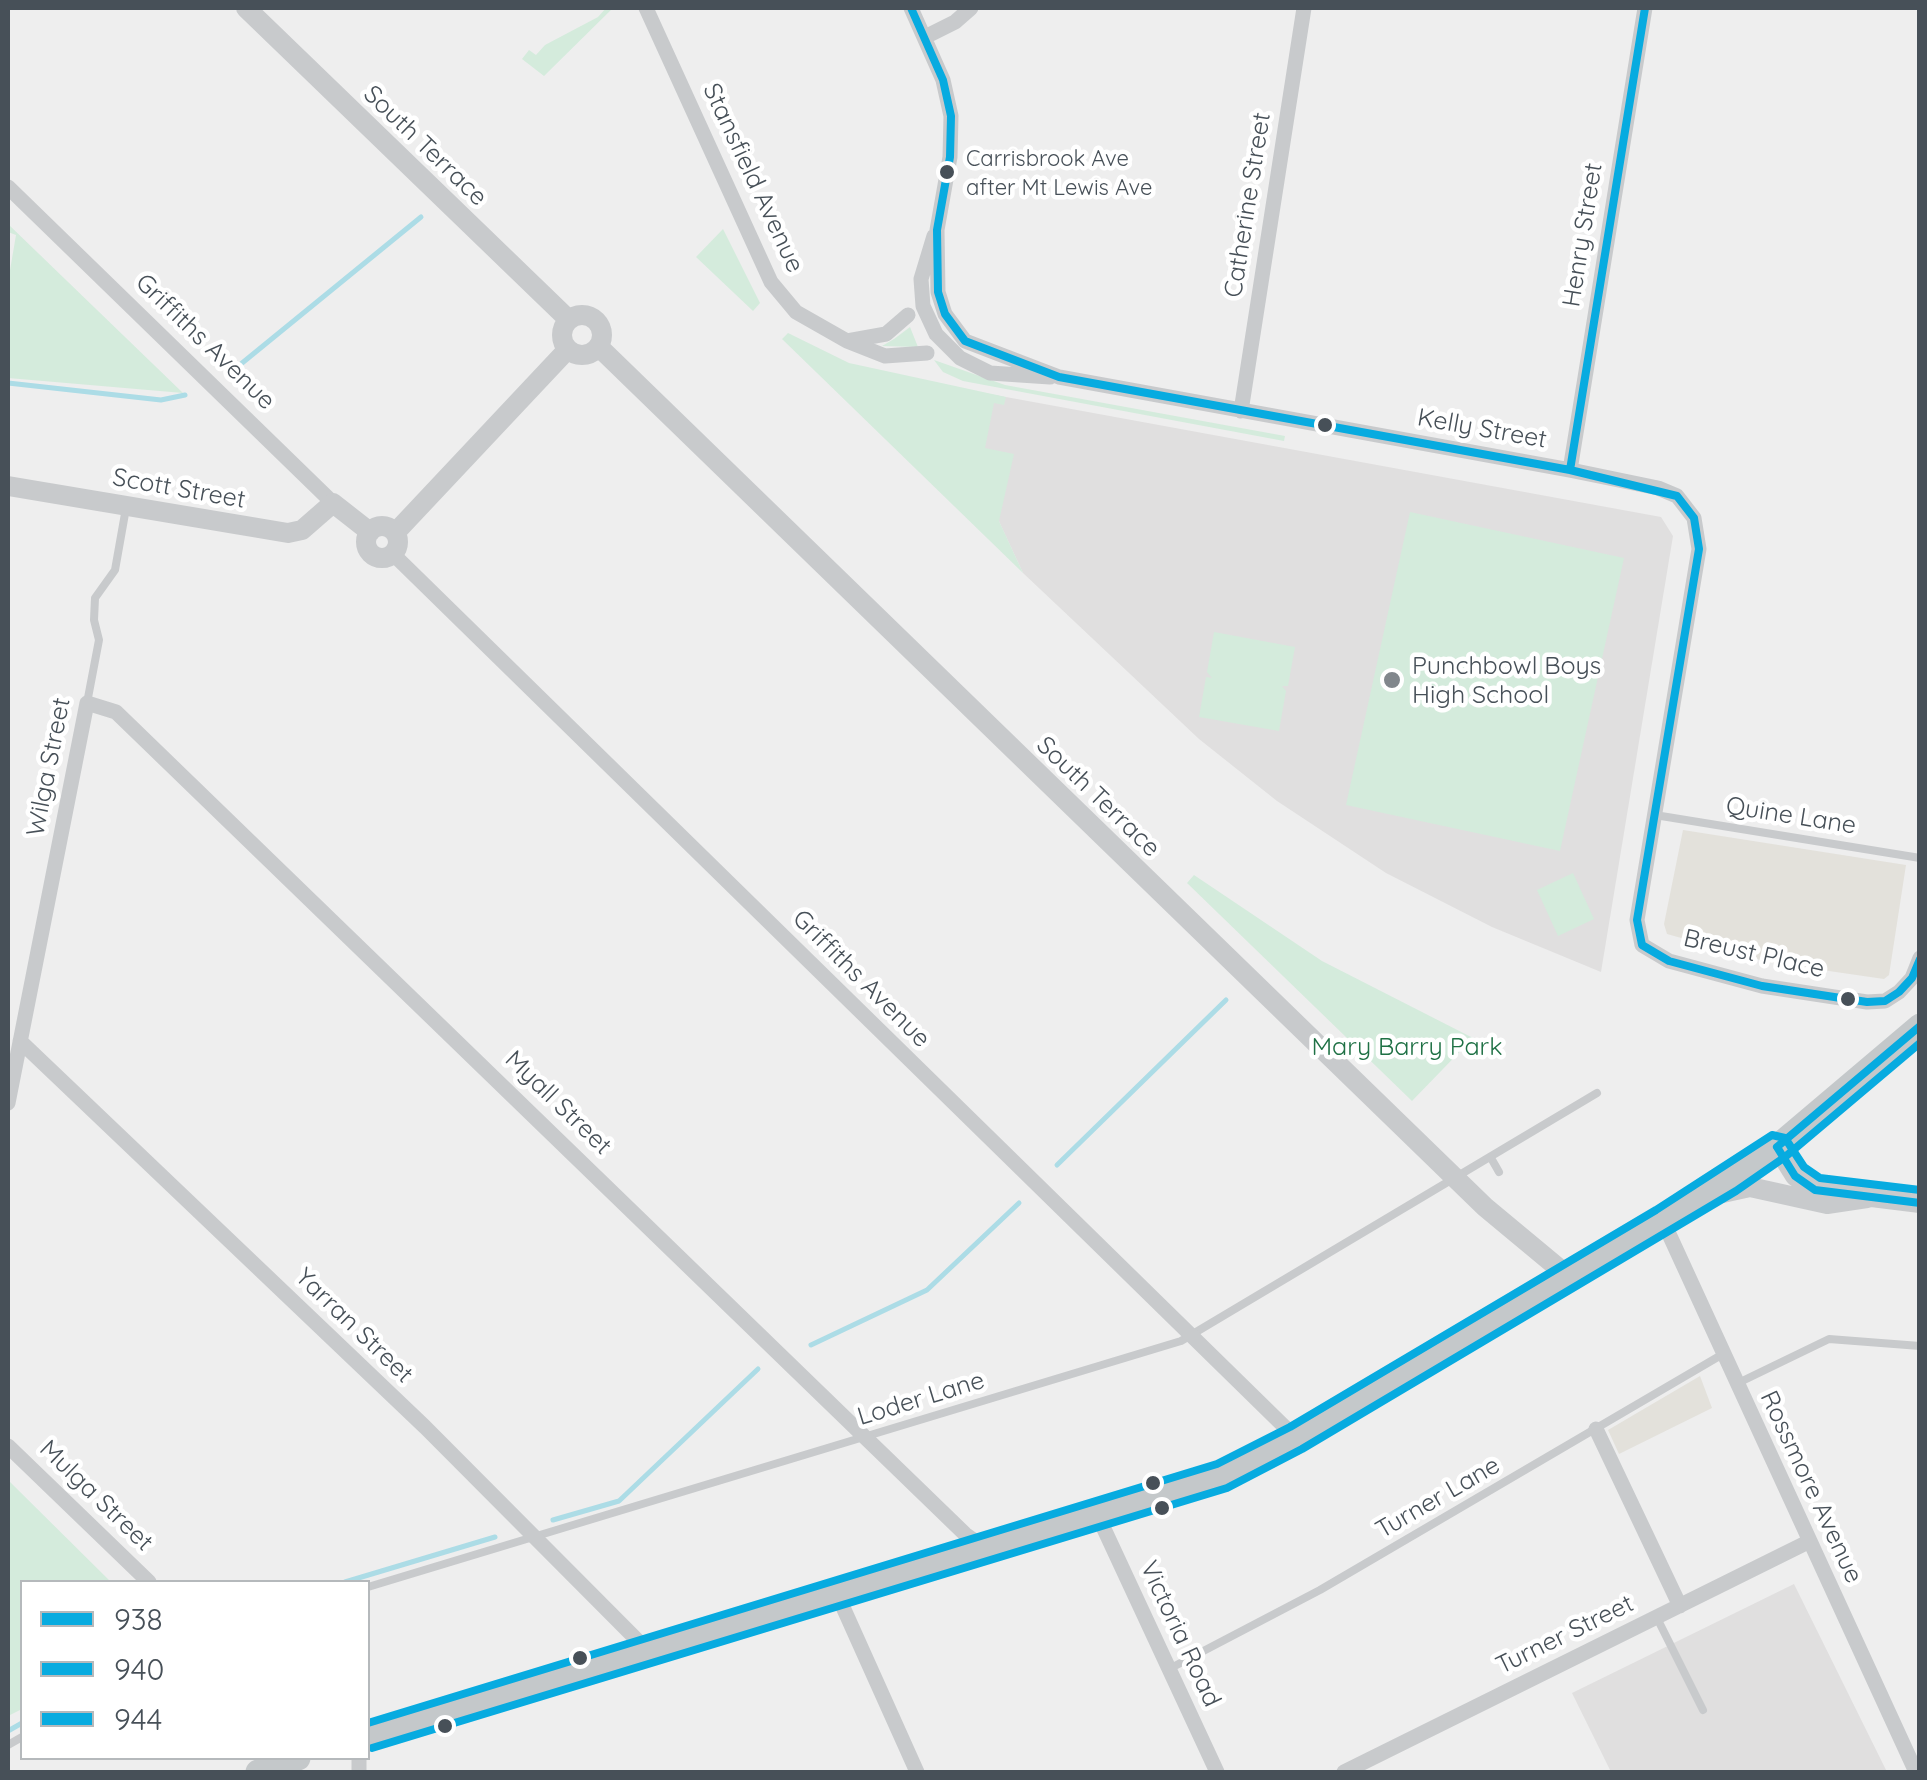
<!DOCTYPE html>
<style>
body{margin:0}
#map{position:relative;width:1927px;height:1780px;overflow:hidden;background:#eee;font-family:Quicksand,sans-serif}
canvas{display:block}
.frame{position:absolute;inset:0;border:10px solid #475058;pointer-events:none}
.legend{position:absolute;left:20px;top:1580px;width:350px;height:180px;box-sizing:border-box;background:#fff;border:2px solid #b5b9bc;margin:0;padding:12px 18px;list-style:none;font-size:30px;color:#475058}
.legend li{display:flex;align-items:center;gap:20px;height:50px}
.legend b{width:50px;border:2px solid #b5b9bc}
</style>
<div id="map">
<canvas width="1927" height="1780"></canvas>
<div class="frame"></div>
<ul class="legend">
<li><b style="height:12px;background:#07abe0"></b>938</li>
<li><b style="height:12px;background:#07abe0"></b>940</li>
<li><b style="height:12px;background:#07abe0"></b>944</li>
</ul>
</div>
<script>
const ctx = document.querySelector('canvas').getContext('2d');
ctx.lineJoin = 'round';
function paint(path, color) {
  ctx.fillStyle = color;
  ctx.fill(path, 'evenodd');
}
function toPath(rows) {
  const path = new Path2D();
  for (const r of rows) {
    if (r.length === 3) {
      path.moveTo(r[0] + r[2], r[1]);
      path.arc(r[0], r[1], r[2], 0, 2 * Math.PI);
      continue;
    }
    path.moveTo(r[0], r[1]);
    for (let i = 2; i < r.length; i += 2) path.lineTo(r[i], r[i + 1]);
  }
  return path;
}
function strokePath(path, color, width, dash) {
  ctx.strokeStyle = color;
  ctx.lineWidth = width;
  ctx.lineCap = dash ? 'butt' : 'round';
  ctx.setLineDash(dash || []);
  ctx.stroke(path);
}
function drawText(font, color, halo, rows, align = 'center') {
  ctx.font = font + ' Quicksand,sans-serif';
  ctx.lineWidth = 9;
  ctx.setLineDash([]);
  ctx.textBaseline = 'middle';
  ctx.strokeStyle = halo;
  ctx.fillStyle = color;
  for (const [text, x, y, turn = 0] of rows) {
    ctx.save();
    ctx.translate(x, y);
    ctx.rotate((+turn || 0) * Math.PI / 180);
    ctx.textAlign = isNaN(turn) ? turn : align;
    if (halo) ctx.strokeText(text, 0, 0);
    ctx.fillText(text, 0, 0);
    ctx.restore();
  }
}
paint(toPath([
 [1683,830,1906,865,1889,975,1884,979,1767,962,1667,934,1664,924],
 [1700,1376,1712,1408,1619,1454,1608,1430]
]), '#e3e1db');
paint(toPath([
 [935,384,1661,517,1673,536,1601,972,1492,927,1386,873,1277,801,1199,739,1023,573],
 [1794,1584,1887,1772,1611,1772,1572,1693]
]), '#e0dfdf');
paint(toPath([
 [606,8,613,8,544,76,522,59,529,50,536,55,545,45,598,17],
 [8,224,183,393,8,378,8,282,16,235,8,232],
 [723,229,760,303,753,311,696,257],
 [910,327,918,347,882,346,894,339],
 [788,333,849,363,1006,397,1004,405,994,403,985,448,1014,454,999,521,1023,573,782,339],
 [934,360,1005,385,1285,436,1284,441,963,381,943,372],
 [1410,512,1624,558,1560,851,1346,805],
 [1214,632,1295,647,1288,686,1282,686,1286,691,1279,731,1199,717,1206,677,1212,678,1207,672],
 [1573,873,1594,919,1558,936,1537,890],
 [1194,875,1322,961,1473,1038,1412,1101,1187,883],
 [8,1480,111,1582,22,1582,22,1709,8,1716]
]), '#d4ebdc');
strokePath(toPath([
 [236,368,421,217],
 [8,383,161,400,185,395],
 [1057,1165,1226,1000],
 [811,1345,927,1290,1019,1203],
 [553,1520,619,1501,758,1369],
 [345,1582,495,1537],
 [8,1731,22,1723]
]), '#acdce6', 5);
strokePath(toPath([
 [87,703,99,640,94,620,95,598,115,570,126,508],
 [1655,815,1920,858],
 [1491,1158,1499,1172],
 [1736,1384,1829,1339,1920,1346],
 [368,1587,1181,1341,1597,1093],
 [1657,1618,1703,1710],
 [1169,1669,1320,1590,1723,1354],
 [8,1745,22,1737]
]), '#c8cacc', 8);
strokePath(toPath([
 [646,8,771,282,796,312,847,341],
 [911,8,943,80,951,116,950,157,937,230,938,292,945,314,965,341,1059,377,1570,470,1658,488,1677,496,1694,518,1699,549,1637,920,1642,945,1669,961,1762,986,1867,1002,1885,1001,1899,992,1912,978,1920,958],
 [925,37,955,22,971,8],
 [8,187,333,503],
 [934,236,921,279,923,306,936,334,960,358,990,373,1050,377],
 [908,315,886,334,847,341,885,356,927,353],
 [1241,411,1304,8],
 [1570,470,1645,8],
 [393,554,1296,1438],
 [20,1041,425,1427,649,1652],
 [8,1103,87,703,116,712,965,1534,986,1549],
 [1663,1221,1916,1772],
 [1596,1429,1680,1606],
 [8,1446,149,1582],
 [1098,1516,1217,1772],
 [838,1596,917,1772],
 [359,1758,359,1772],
 [1344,1772,1808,1542]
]), '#c8cacc', 15);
strokePath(toPath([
 [246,8,569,320],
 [582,335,20],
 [599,347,1485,1207,1568,1276],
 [8,486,288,533,302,530,333,503,370,532],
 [382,542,16],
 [395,533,568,349],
 [1777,1147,1795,1176,1815,1190,1920,1203],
 [1718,1194,1750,1187,1827,1204,1867,1198]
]), '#c8cacc', 20);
strokePath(toPath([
 [368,1736,1222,1476,1296,1438,1730,1180,1777,1147,1920,1026],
 [258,1772,298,1758]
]), '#c4c8ca', 25);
strokePath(toPath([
 [911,8,943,80,951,116,950,157,937,230,938,292,945,314,965,341,1059,377,1570,470,1677,496,1694,518,1699,549,1637,920,1642,945,1669,961,1762,986,1867,1002,1885,1001,1899,992,1912,978,1920,959],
 [1570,470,1645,8],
 [1777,1147,1920,1026],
 [1777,1147,1795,1176,1815,1190,1920,1203]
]), '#07abe0', 8);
strokePath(toPath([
 [372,1748,1227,1488,1302,1449,1736,1191,1785,1157,1920,1043]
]), '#07abe0', 8);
strokePath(toPath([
 [368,1723,1217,1464,1290,1427,1656,1210,1772,1135,1785,1138,1804,1167,1820,1178,1920,1190]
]), '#07abe0', 8);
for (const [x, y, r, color] of [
 [947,172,9,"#475058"],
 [1325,425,9,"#475058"],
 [1392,680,10,"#81878c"],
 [1848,999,9,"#475058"],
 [1153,1483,9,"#475058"],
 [1162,1508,9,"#475058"],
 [580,1658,9,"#475058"],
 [445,1726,9,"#475058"]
]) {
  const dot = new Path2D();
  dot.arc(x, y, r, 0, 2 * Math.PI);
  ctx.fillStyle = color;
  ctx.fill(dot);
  strokePath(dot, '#fff', 4);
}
drawText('22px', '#475058', '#fff', [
 ["Carrisbrook Ave",966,159],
 ["after Mt Lewis Ave",966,188]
], 'left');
drawText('25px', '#475058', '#fff', [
 ["South Terrace",425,146,44],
 ["Stansfield Avenue",753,178,65],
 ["Catherine Street",1248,205,-81],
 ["Henry Street",1583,235,-81],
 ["Griffiths Avenue",205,342,44],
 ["Kelly Street",1482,429,10],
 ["Scott Street",179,489,10],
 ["Wilga Street",49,767,-79],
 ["South Terrace",1098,797,44],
 ["Quine Lane",1791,816,9],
 ["Breust Place",1754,954,13],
 ["Griffiths Avenue",861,979,45],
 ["Myall Street",558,1103,44],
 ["Yarran Street",354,1326,44],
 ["Loder Lane",921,1399,-17],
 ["Rossmore Avenue",1811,1487,65],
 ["Mulga Street",96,1496,44],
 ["Turner Lane",1438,1498,-30],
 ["Victoria Road",1180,1634,65],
 ["Turner Street",1565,1635,-26]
]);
drawText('25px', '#475058', '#fff', [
 ["Punchbowl Boys",1412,666],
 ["High School",1412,695]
], 'left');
drawText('25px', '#1f7145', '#fff', [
 ["Mary Barry Park",1407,1047]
]);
</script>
